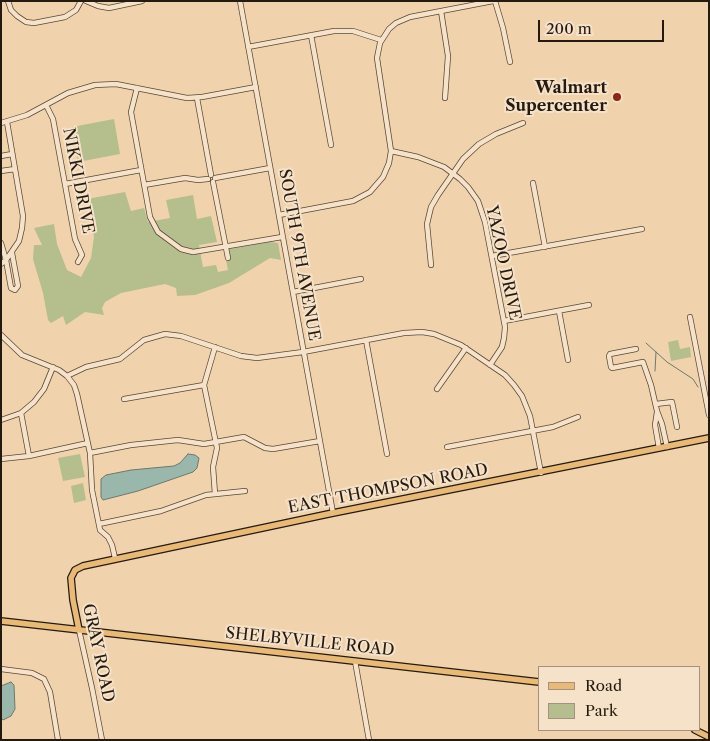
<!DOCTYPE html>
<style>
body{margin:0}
#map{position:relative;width:710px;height:741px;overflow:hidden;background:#f0d3ac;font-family:"Libre Caslon Text",serif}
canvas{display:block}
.frame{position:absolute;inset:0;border:2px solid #251a10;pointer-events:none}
.legend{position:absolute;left:538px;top:666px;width:162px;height:65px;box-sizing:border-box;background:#f5e2c9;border:1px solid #a2927f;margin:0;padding:6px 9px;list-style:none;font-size:15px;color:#251a10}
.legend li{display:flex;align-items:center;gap:10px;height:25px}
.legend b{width:25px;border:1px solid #a2927f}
.scale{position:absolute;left:538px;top:20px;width:126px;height:22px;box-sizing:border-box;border:2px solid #251a10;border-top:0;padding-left:6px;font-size:15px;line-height:18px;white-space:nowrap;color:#251a10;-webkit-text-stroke:4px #f5e2c9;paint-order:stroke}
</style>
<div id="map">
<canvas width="710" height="741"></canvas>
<div class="frame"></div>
<ul class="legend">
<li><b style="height:6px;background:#e8ba76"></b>Road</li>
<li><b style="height:14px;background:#b5be8d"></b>Park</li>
</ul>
<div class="scale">200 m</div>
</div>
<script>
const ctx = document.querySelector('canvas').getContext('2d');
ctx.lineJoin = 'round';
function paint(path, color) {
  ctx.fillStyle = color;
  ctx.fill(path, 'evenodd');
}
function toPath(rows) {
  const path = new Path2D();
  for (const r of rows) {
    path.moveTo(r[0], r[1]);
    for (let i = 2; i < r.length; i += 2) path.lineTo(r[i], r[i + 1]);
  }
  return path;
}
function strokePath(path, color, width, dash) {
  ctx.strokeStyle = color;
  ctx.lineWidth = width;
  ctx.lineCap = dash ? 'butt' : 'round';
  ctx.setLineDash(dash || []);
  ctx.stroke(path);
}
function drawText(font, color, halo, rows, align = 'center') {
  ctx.font = font + ' "Libre Caslon Text",serif';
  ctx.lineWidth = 4;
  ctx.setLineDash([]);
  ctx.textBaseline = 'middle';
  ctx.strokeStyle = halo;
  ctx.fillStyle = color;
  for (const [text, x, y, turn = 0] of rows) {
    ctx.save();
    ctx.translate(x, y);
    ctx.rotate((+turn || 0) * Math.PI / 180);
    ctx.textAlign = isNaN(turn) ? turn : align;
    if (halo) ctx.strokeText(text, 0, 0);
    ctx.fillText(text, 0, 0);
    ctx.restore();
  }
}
paint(toPath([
 [114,119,120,154,78,162,72,127],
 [125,192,131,211,144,208,148,222,170,218,166,200,193,195,197,219,211,216,217,242,199,245,203,267,216,265,218,272,228,270,224,250,270,242,278,243,281,260,270,258,229,283,195,295,177,296,176,288,165,284,121,293,105,302,102,308,104,315,85,312,66,325,63,316,51,323,48,320,43,293,33,259,34,245,42,245,34,228,54,224,57,244,67,270,81,277,91,258,94,237,87,199],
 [678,340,680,349,690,347,691,357,671,361,668,342],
 [80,454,85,477,63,481,58,458],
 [83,483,86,500,74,503,71,486]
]), '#b5be8d');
const water = toPath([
 [188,454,195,455,199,458,197,468,193,472,138,491,103,500,101,497,101,479,106,475,131,470,174,466,180,463,188,454],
 [11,682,14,685,15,709,11,716,3,720,1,718,1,686,11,682]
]);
paint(water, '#9ab7ac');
strokePath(water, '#6b786e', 1);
strokePath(toPath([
 [646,343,667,362,693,379,698,387],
 [655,371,656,352]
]), '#6b786e', 1);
const minor = toPath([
 [8,1,11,10,17,16,26,22,34,23,65,17,76,10,81,1],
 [86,1,98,6,109,8,142,1],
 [240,1,333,513],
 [495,1,503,28,510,62],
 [441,11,448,56,445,98],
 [311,35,331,145],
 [248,47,334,31,353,31,381,40],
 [137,88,131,112,150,217,158,232,181,249,193,252,282,237],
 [197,98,211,175],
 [46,105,53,119,75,239,82,255,78,262],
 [7,122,23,216,22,228,19,241,6,260,11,288,15,290,18,286,12,253],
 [1,123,27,115,68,93,95,85,116,84,187,98,202,97,256,87],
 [391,151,418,157,444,167,460,179,468,187,478,201,485,222,505,327,504,338,502,347,490,365],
 [1,156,12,154],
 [1,171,15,169],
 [215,178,270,168],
 [213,182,228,258],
 [533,183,545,247],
 [65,184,141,170],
 [144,185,185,178,198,180,208,179],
 [279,215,353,201,370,192,383,177,389,163,391,151,377,58,380,43,389,29,396,23,410,17,493,1],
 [1,243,6,260,1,264],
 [492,256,642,229],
 [431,265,427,224,431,207,438,195,463,159,479,144,496,134,523,123],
 [293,292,361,279],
 [559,311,568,360],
 [690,317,709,415],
 [504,321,589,305],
 [1,335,22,355,59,370,67,376,74,385,77,394,90,453,92,490,100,530,108,537,112,545,115,558],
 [366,340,387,454],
 [636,349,610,354,609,356,611,367,612,368,643,362,651,385,657,411,662,424,667,447],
 [67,376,86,367,120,359,144,340,165,334,181,336,241,356,257,358,303,352,404,333,422,332,434,334,461,345,505,375,514,385,522,396,530,416,541,473],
 [437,389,466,348],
 [124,399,204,385],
 [656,404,672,402,677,427],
 [657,412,655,425,659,448],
 [21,413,29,456],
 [1,420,21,413,34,402,44,389,53,367],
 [447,447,553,427,578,417],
 [90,453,131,445,178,440,204,444,244,437,265,448,273,449,320,441],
 [1,459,29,456,88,443],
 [215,494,213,467,217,448,204,385,215,347],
 [99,524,161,511,206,495,245,491],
 [79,630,92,688,102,740],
 [355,661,369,740],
 [1,669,32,673,44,679,50,692,58,740]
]);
const major = toPath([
 [1,621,539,682],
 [79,630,73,600,71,578,75,570,83,566,333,513,709,438],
 [695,730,709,737]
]);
strokePath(minor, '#584837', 6);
strokePath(major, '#251a10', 8);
strokePath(minor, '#f5e2c9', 4.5);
strokePath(major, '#e8ba76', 5.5);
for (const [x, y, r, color] of [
 [617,97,5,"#8f2418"]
]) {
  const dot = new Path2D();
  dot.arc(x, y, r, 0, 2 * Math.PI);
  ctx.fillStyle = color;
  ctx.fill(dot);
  strokePath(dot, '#f5e2c9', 2);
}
drawText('bold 16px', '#251a10', '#f5e2c9', [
 ["Walmart",607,88],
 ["Supercenter",607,106]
], 'right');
drawText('16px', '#251a10', '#f5e2c9', [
 ["NIKKI DRIVE",78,181,79],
 ["SOUTH 9TH AVENUE",299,255,80],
 ["YAZOO DRIVE",503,263,78],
 ["EAST THOMPSON ROAD",388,489,-11],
 ["SHELBYVILLE ROAD",310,642,6],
 ["GRAY ROAD",98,653,78]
]);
</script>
